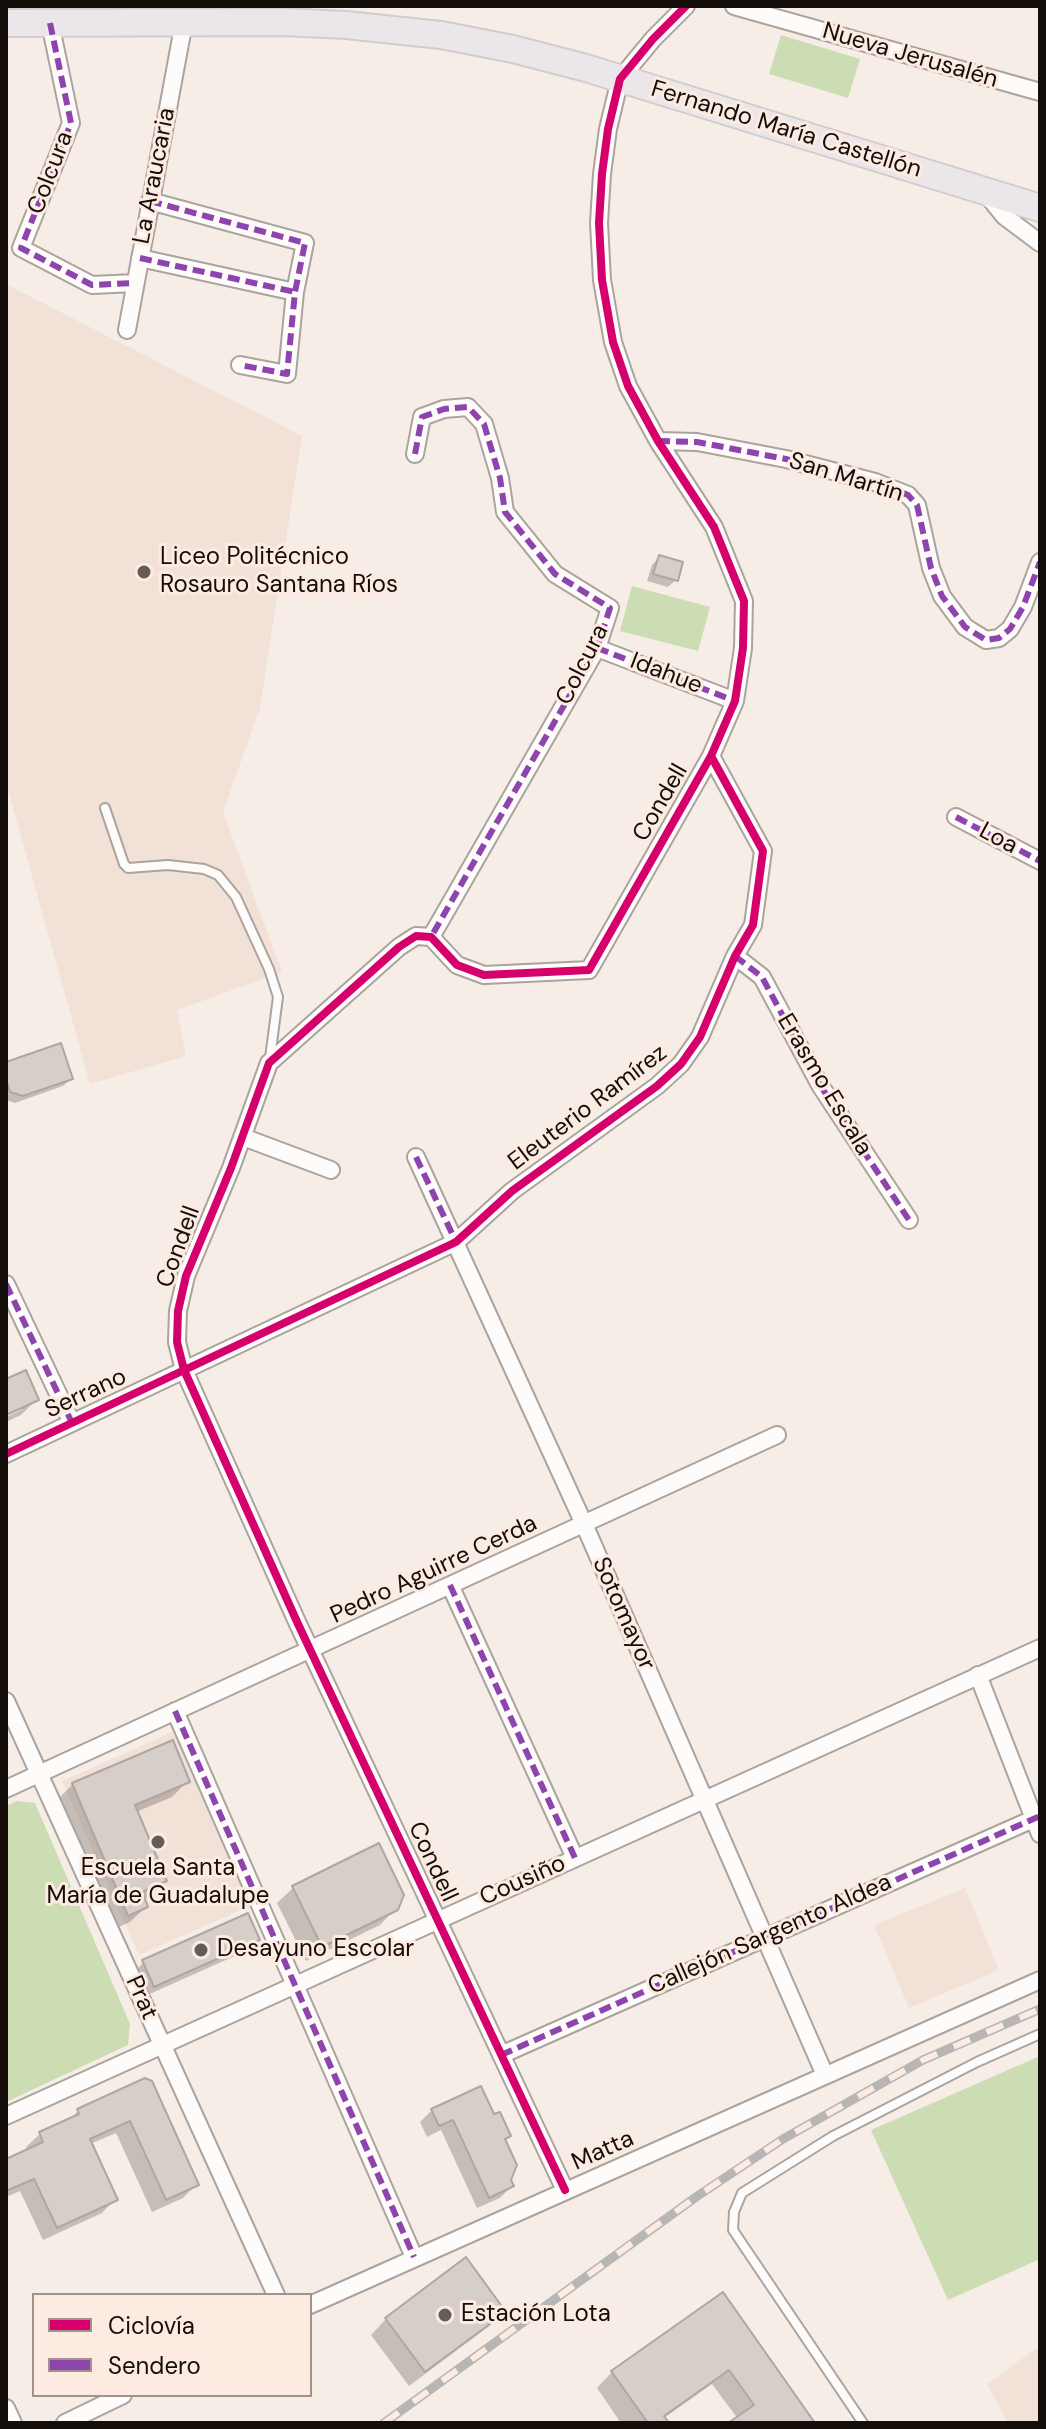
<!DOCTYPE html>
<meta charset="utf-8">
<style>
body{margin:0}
#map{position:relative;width:1046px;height:2429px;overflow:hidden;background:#f7ede7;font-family:"DM Sans",sans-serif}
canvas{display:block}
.frame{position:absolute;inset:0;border:8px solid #140e0a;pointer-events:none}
.legend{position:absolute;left:32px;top:2293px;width:280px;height:104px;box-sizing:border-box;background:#fdebe1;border:2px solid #a0938b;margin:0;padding:10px 14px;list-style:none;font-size:24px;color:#140e0a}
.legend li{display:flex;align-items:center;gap:16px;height:40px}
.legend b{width:40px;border:2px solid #a0938b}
</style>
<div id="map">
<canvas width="1046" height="2429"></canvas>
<div class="frame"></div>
<ul class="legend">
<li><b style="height:10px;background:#d6006c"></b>Ciclovía</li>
<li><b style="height:10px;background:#8e44ad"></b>Sendero</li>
</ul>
</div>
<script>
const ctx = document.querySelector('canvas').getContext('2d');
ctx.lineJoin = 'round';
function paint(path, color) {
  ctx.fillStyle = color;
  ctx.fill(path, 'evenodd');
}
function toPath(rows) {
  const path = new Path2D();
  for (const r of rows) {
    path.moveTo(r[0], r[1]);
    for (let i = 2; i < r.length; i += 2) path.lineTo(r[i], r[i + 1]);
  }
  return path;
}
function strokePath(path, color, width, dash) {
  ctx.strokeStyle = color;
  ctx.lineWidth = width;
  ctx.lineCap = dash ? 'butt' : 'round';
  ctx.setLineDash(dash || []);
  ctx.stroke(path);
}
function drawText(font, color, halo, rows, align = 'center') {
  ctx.font = font + ' "DM Sans",sans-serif';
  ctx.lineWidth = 6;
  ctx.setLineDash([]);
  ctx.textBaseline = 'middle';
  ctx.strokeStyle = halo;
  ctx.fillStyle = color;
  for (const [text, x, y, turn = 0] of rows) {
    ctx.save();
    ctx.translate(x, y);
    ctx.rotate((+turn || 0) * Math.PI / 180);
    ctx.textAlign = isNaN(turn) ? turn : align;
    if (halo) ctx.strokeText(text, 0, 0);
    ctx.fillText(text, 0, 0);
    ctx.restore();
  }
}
paint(toPath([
 [6,284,302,436,260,708,223,812,282,972,177,1010,186,1056,90,1084,6,783],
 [177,1730,254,1904,139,1955,62,1781],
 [965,1888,999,1970,909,2008,874,1925],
 [1040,2346,1040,2423,1008,2423,987,2384]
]), '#f2e1d6');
paint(toPath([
 [781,35,860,59,848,98,769,74],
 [632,586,710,607,698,651,620,631],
 [17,1801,35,1803,130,2024,128,2045,6,2102,6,1806],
 [1040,2056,1040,2259,948,2300,871,2130]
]), '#ccdcb3');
paint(toPath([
 [659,557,676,580,668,587,647,581,652,565],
 [6,1064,71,1079,63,1086,15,1103,6,1100],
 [6,1381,37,1399,21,1415,6,1422,6,1417,21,1410,21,1406,6,1412],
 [188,1781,172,1797,136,1812,165,1881,149,1897,143,1899,146,1907,130,1922,112,1930,57,1800,73,1784],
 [293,1888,396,1908,380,1925,306,1961,277,1903],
 [258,1939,246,1951,143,1997,132,1974,144,1962],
 [145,2080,197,2184,183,2198,152,2212,116,2133,90,2144,115,2199,102,2213,43,2240,20,2191,6,2197,6,2159,28,2151,26,2147,40,2134,67,2122,78,2111],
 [432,2110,508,2136,504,2140,512,2186,500,2198,477,2208,441,2130,427,2137,420,2122],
 [722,2295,813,2423,734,2423,738,2419,712,2384,664,2418,667,2423,621,2423,597,2388,612,2372],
 [503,2312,488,2327,409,2386,371,2335,386,2319]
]), '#0003');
const building = toPath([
 [659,555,683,562,678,581,653,574,659,555],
 [61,1043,73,1079,23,1096,10,1092,6,1079,6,1062,61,1043],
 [26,1370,39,1400,6,1415,6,1379,26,1370],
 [173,1740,190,1782,135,1805,167,1881,142,1892,148,1907,128,1916,72,1783,173,1740],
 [379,1843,404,1895,398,1910,322,1947,292,1886,379,1843],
 [248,1913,260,1940,154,1987,142,1960,248,1913],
 [145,2078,152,2081,199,2185,166,2200,130,2121,90,2139,118,2200,57,2228,34,2179,6,2191,6,2159,43,2142,39,2132,79,2114,77,2109,145,2078],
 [481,2086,494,2114,500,2112,511,2136,505,2139,517,2165,511,2180,514,2186,489,2198,453,2120,439,2126,431,2109,481,2086],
 [466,2257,506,2312,425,2372,385,2318,466,2257],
 [723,2292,815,2423,728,2423,754,2405,729,2370,664,2416,669,2423,648,2423,611,2371,723,2292]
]);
paint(building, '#d6cec9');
strokePath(building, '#ada6a2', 2);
const service = toPath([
 [105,808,124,864,128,868,168,865,204,869,218,875,236,897,269,969,278,997,270,1058],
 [863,2423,733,2230,734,2212,742,2193,833,2136,977,2062,1040,2034]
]);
const minor = toPath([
 [734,6,1040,92],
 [50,23,71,123,21,248,92,285,135,283],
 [984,191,1004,216,1040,243],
 [150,201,305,243,295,292,287,374,240,365],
 [140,258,295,292],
 [127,330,184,22],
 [658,441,697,442,786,459,875,482,908,495,917,505,931,568,942,596,965,627,986,640,999,638,1010,629,1023,607,1040,562],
 [415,454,422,417,444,409,468,407,484,424,500,478,505,512,555,574,610,608,597,648,431,937],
 [597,648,735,701],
 [956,817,1040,861],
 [735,956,762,977,820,1085,909,1220],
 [243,1137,331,1170],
 [416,1157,584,1524,825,2075],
 [6,1284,72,1423],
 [6,1454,456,1242,512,1191,657,1086,681,1064,700,1037,735,956,753,925,763,851,711,756,735,701,743,648,744,601,714,527,658,441,628,386,613,342,602,280,599,223,602,174,608,129,620,79,653,39,686,6],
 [450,1585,575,1858],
 [978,1675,1040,1834],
 [6,1701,276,2295],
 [175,1711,414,2257],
 [6,1789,777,1435],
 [501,2055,1040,1816],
 [6,2116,1040,1648],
 [565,2190,298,1624,184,1370,177,1342,178,1311,186,1276,231,1168,269,1063,399,947,416,936,431,937,457,965,484,975,589,970,711,756],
 [310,2305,1040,1980],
 [6,2408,13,2423],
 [65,2423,123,2395]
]);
const primary = toPath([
 [6,23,283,22,346,25,441,35,513,49,586,68,1040,208]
]);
strokePath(service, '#aba39e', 12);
strokePath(minor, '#aba39e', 20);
strokePath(primary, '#d1cdca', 30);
strokePath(service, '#fefcfb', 8);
strokePath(minor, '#fefcfb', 16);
strokePath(primary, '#ebe6ea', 26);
const rail = toPath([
 [384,2423,696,2197,783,2139,923,2060,1040,2009]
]);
strokePath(rail, '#b8b6b5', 9);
strokePath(rail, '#fdebe1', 6, [18]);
strokePath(toPath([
 [50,23,71,123,21,248,92,285,135,283],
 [150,201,305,243,295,292,287,374,240,365],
 [140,258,295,292],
 [658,441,697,442,786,459,875,482,908,495,917,505,931,568,942,596,965,627,986,640,999,638,1010,629,1023,607,1040,562],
 [415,454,422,417,444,409,468,407,484,424,500,478,505,512,555,574,610,608,597,648,431,937],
 [597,648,735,701],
 [956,817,1040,861],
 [735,956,762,977,820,1085,909,1220],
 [416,1157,456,1242],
 [6,1284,72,1423],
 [450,1585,575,1858],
 [175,1711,414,2257],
 [501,2055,1040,1816]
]), '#8e44ad', 6, [12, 6]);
strokePath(toPath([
 [6,1454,456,1242,512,1191,657,1086,681,1064,700,1037,735,956,753,925,763,851,711,756,735,701,743,648,744,601,714,527,658,441,628,386,613,342,602,280,599,223,602,174,608,129,620,79,653,39,686,6],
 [565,2190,298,1624,184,1370,177,1342,178,1311,186,1276,231,1168,269,1063,399,947,416,936,431,937,457,965,484,975,589,970,711,756]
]), '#d6006c', 8);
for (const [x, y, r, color] of [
 [144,572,8,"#635c57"],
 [158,1842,8,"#635c57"],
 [201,1950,8,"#635c57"],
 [445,2315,8,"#635c57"]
]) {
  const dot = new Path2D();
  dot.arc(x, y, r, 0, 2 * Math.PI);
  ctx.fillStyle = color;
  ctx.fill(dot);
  strokePath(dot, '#fdebe1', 3);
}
drawText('24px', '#140e0a', '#fdebe1', [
 ["Nueva Jerusalén",910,56,16],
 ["Fernando María Castellón",786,130,17],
 ["Colcura",51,173,-69],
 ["La Araucaria",155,176,-79],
 ["San Martín",846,478,17],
 ["Colcura",583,665,-63],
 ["Idahue",666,674,21],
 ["Condell",661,803,-60],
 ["Loa",998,839,28],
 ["Erasmo Escala",824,1085,59],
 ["Eleuterio Ramírez",588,1108,-37],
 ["Condell",179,1247,-70],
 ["Serrano",86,1394,-25],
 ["Pedro Aguirre Cerda",434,1570,-25],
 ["Sotomayor",623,1614,66],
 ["Condell",432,1862,65],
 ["Cousiño",523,1881,-24],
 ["Callejón Sargento Aldea",770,1935,-24],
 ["Prat",141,1998,66],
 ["Matta",603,2151,-24]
]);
drawText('24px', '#140e0a', '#fdebe1', [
 ["Liceo Politécnico",160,558],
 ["Rosauro Santana Ríos",160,586],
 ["Escuela Santa",158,1869,"center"],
 ["María de Guadalupe",158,1897,"center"],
 ["Desayuno Escolar",217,1950],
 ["Estación Lota",461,2315]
], 'left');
</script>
